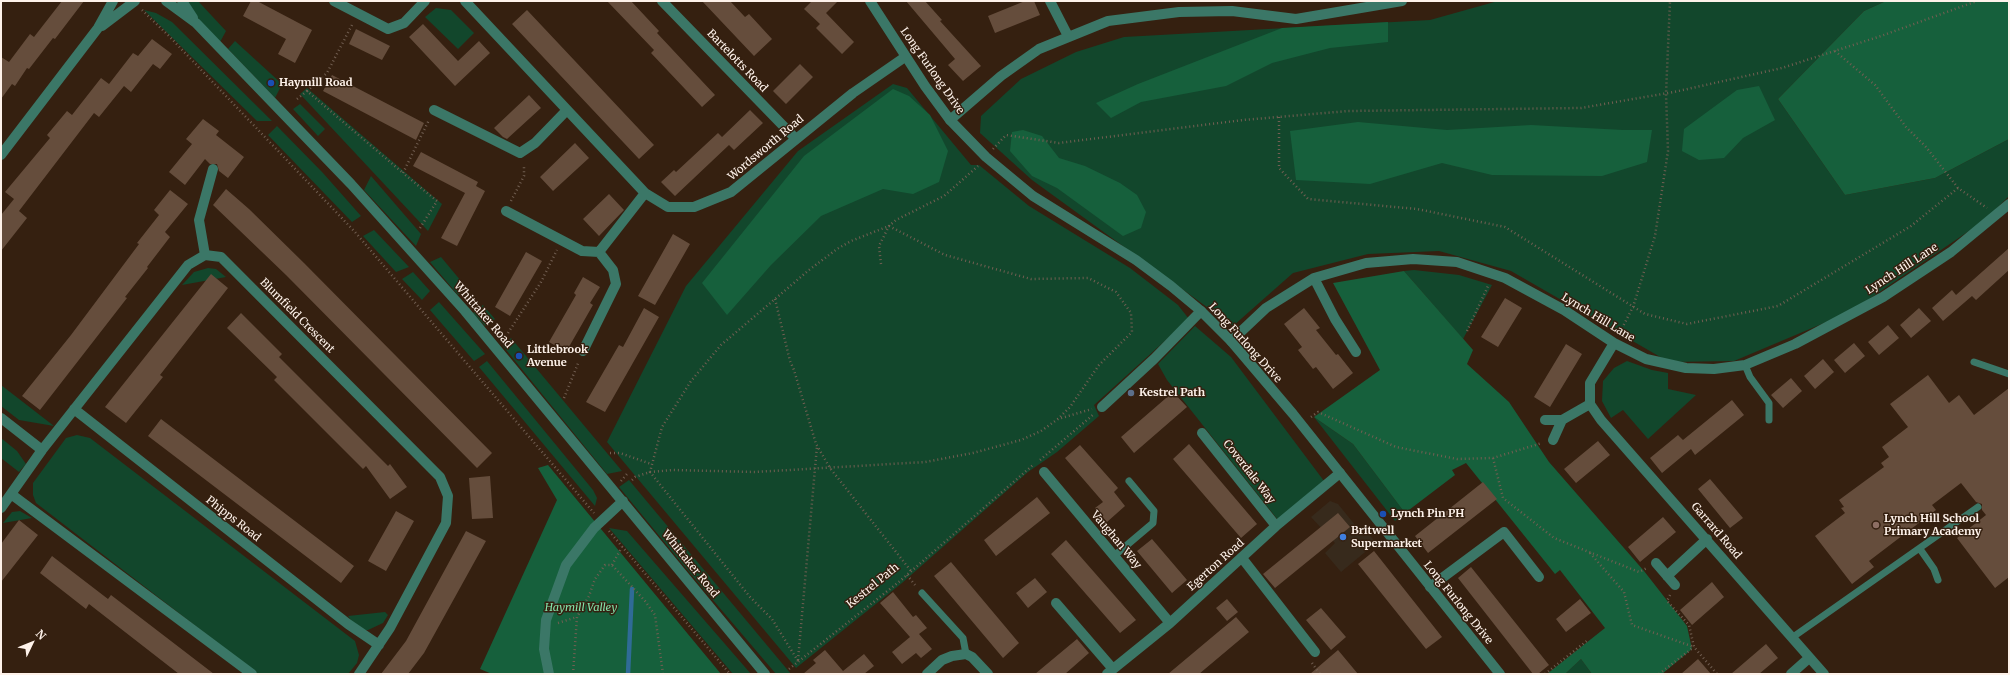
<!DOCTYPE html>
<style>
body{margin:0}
#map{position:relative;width:2010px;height:675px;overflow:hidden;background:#352010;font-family:Merriweather,serif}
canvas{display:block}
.frame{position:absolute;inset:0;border:2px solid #fef2ea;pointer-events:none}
.north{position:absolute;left:12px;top:623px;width:40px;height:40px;-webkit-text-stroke:3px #352010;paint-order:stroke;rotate:47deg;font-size:11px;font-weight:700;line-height:16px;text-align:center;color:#fef2ea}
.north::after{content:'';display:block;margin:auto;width:14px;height:18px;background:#fef2ea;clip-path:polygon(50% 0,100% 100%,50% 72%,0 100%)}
</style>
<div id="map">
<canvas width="2010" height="675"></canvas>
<div class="frame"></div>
<div class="north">N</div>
</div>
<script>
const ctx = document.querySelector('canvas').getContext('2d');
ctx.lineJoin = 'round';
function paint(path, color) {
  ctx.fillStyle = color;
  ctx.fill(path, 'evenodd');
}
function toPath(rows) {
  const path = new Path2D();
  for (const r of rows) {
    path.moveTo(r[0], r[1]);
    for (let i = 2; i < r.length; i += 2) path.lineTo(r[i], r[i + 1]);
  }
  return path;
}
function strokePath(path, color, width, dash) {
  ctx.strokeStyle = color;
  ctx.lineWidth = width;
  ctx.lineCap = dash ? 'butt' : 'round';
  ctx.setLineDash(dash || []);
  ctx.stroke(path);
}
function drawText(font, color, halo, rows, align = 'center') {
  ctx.font = font + ' Merriweather,serif';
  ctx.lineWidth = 3;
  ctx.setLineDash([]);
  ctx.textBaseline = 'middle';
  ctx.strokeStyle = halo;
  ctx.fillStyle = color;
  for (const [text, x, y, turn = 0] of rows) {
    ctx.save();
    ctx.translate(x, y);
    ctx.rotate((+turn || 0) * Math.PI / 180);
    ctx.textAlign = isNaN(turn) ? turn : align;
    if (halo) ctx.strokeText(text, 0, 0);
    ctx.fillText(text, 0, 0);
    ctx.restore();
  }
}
paint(toPath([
 [1330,501,1338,504,1364,536,1368,533,1376,543,1341,572,1325,553,1335,543,1311,517]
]), '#372a1c');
paint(toPath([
 [184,1,198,1,226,31,219,44],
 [1498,1,1886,1,1864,11,1778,99,1845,195,1935,178,2009,139,2009,196,1985,220,1850,312,1734,361,1669,362,1511,271,1439,251,1368,254,1293,273,1233,326,1032,180,980,133,981,116,1021,79,1076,52,1124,37,1430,20],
 [436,8,451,10,474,33,458,49,425,17],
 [144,10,156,13,172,22,272,121,257,121],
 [235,41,282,84,275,98,228,49],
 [893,84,907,88,971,165,979,165,1029,206,1130,268,1178,305,1189,319,1094,405,1099,416,1057,452,1028,472,902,583,796,668,607,442,686,286,798,151],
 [307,88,442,204,428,231,300,94],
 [300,104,325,129,318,136,293,109],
 [277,126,323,173,361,216,352,222,268,135],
 [371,176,421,234,416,246,364,190],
 [374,230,409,267,396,272,363,236],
 [441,257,466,287,458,295,430,262],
 [208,268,216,269,226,277,182,285,194,272],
 [1414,270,1459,275,1492,285,1463,339,1404,271],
 [413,272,430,291,422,300,402,279],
 [439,302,485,354,474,361,430,310],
 [483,305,495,319,485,326,473,313],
 [1195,326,1231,357,1324,481,1278,520,1167,380,1158,364],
 [511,338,622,471,607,474,503,346],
 [487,361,593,490,597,498,595,506,479,367],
 [1627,361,1652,370,1668,373,1668,389,1696,395,1648,439,1623,410,1611,418,1602,401,1603,381,1614,368],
 [1,385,54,426,19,420,1,406],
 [1314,417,1353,444,1405,513,1395,521],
 [77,435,90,438,355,641,359,655,357,663,348,674,258,674,36,503,33,495,33,483,66,438],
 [1,438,17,451,26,464,19,472,1,458],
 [629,480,791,674,776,674,684,566,619,487],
 [20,511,32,518,3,523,12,512],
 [609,528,627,531,751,674,733,674],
 [385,612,388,615,383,623,368,630,361,630,351,623,351,620,348,616],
 [1581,659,1592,674,1565,674]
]), '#12472c');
paint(toPath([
 [1886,1,2009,1,2009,139,1935,178,1845,195,1778,99,1864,11],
 [1388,22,1388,42,1330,48,1272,63,1226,86,1141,102,1111,118,1096,103,1138,84,1282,28],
 [1759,86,1775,120,1743,138,1724,158,1699,160,1682,151,1684,129,1737,90],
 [893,89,909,96,930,115,948,151,939,182,913,194,883,189,821,216,771,265,727,315,702,283,804,156],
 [1358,122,1447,130,1531,125,1623,130,1652,130,1647,162,1602,176,1492,175,1442,163,1370,184,1296,180,1290,131],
 [1023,130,1042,136,1059,158,1085,166,1120,183,1137,195,1146,212,1141,228,1123,236,1057,188,1032,176,1010,151,1012,132],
 [1404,271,1473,350,1467,364,1509,402,1549,462,1644,571,1687,626,1692,649,1662,674,1592,674,1581,659,1565,674,1547,674,1605,628,1560,570,1555,574,1466,463,1452,470,1455,475,1405,513,1353,444,1314,417,1380,370,1333,283],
 [548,465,721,674,492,674,480,669,557,500,538,468]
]), '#16603c');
strokePath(toPath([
 [628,674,632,589]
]), '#2f6b96', 4.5);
paint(toPath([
 [62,1,84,1,55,39,53,38,29,69,27,68,15,86,12,84,1,99,1,57,9,62,30,34,34,37],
 [251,1,257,1,312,30,295,63,278,54,286,39,243,16],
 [607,1,631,1,659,31,657,33,715,95,702,107,651,53,654,50],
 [702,1,730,1,745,17,749,14,772,39,754,56],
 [812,1,838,1,826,13,854,42,842,54,816,28,820,24,804,9],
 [906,1,925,1,942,20,940,21,981,66,963,81,948,65,955,59],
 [1025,1,1034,1,1040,15,995,33,988,16],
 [527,10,654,145,639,159,512,24],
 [423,24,458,61,479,41,490,53,455,86,409,37],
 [356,29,390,46,382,60,349,44],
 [152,39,172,54,160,69,153,64,131,92,124,86,99,117,94,113,19,211,27,218,1,251,1,215,14,199,5,192,50,138,47,135,67,111,72,115,101,78,109,84,133,53,138,56],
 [800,64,813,77,786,104,773,91],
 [332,75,424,123,416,140,323,91],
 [529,95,541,108,507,139,503,137,494,128],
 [750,110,763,123,734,150,729,145,675,196,661,182,674,170,676,172,718,133,722,137],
 [203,119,219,131,216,135,244,157,228,178,219,171,217,164,210,164,205,159,185,185,169,172,192,144,186,139],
 [575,143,589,158,553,191,540,177],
 [421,152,478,182,476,186,485,191,457,246,441,238,465,193,413,166],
 [226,189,249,209,304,263,492,453,477,468,286,275,213,205],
 [170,190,188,204,165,232,170,237,147,267,148,268,125,297,127,298,40,410,22,396,71,335,139,244,137,243,159,215,154,210],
 [609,194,624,210,599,236,583,219],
 [673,234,690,244,655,305,638,296],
 [2009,248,2009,270,1976,300,1972,296,1943,321,1932,308,1952,290,1956,295],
 [526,252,542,261,510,316,495,307],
 [211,274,228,288,160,375,163,377,126,423,105,407],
 [583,277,600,287,590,303,593,305,566,352,549,342,576,295,574,293],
 [1505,298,1522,308,1498,347,1481,337],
 [644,308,659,317,605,412,586,402,619,345,623,347],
 [1304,308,1320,328,1316,330,1336,355,1338,354,1353,373,1333,389,1316,367,1313,369,1298,350,1302,347,1284,324],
 [1919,308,1931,321,1911,338,1900,325],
 [241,313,282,354,279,357,388,466,390,464,407,487,390,499,366,466,363,469,274,380,277,377,227,328],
 [1888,325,1899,338,1879,355,1868,342],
 [1854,343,1865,356,1845,373,1834,360],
 [1566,344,1582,354,1550,407,1534,397],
 [1823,359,1834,372,1815,389,1804,376],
 [1928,375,1949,403,1959,395,1974,415,2009,388,2009,577,1995,588,1957,538,1986,515,1982,510,1982,504,1976,502,1961,483,1932,505,1936,510,1869,561,1874,567,1852,584,1815,536,1845,513,1841,508,1844,507,1839,500,1884,467,1881,463,1889,457,1882,447,1908,427,1890,404],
 [1791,378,1802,391,1783,408,1771,395],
 [1173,392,1187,407,1134,453,1121,437],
 [1732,400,1744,415,1695,455,1691,449,1662,473,1650,458,1678,435,1683,440],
 [161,419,354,566,341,583,148,436],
 [1598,441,1610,455,1576,483,1564,469],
 [1189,444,1257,524,1241,538,1173,459],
 [1080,445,1118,488,1114,492,1125,506,1107,522,1095,508,1103,502,1065,458],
 [490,476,493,518,472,519,469,478],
 [1710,479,1743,518,1730,528,1698,489],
 [1483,482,1497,499,1428,553,1415,536],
 [1037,497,1050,513,996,556,984,540],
 [396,511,414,521,386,571,368,561],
 [1338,513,1350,527,1275,588,1263,574],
 [1663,517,1676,532,1640,562,1628,547],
 [19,520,38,535,1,582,1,544],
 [466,531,486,541,424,653,408,674,381,674,406,641],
 [1152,539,1187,580,1172,593,1137,551],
 [1066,540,1136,620,1120,633,1051,554],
 [1374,551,1442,637,1426,649,1358,564],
 [52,556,108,599,111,595,214,674,179,674,89,604,86,609,40,573],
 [951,562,1019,643,1003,658,934,576],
 [1471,567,1549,665,1538,674,1533,674,1458,578],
 [1035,578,1047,592,1028,608,1016,593],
 [1712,582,1724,597,1692,625,1680,610],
 [893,592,913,617,916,615,927,628,919,634,932,649,921,658,916,653,902,664,892,652,910,637,880,603],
 [1227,599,1238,612,1227,621,1216,608],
 [1580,599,1591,613,1566,632,1556,619],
 [1321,608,1346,637,1331,650,1306,620],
 [1236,617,1249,632,1199,674,1168,674],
 [1077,639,1089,653,1065,674,1035,674],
 [1766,644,1778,658,1759,674,1731,674],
 [825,650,843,671,864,654,874,666,864,674,803,674,816,663,813,660],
 [1338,650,1358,674,1310,674],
 [1698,659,1711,674,1681,674]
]), '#654d3c');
strokePath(toPath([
 [142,10,169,36,355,232,594,513],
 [1835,51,1875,85,1906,127,1926,147,1958,188,1987,208],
 [307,91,327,73,353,23],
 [297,99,307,91,403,173],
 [1279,117,1279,168,1308,199,1417,209,1505,227,1645,314,1687,324,1778,306,1911,226,1958,188],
 [993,149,1006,135,1059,143,1243,120,1348,111,1581,108,1674,92,1782,68,1881,36,1977,1],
 [511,201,524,176,524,165],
 [420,228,437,201,403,173,429,120],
 [881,264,879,246,889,226,896,220,944,196,978,166],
 [775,299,790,361,794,370,816,444,830,468,911,571],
 [1467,331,1489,284],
 [1620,332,1633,307,1655,236,1668,151,1666,94,1670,1],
 [508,333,541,282,557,250],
 [564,398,579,361],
 [1311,417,1318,412,1396,447,1457,459,1493,458,1542,443],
 [610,453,620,453,651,464],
 [1493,458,1503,498,1554,538,1639,572,1647,568],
 [1040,460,1094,414],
 [632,480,635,477,650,472,673,470,755,472,925,462,973,453,1021,440,1041,431,1058,419,1092,409],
 [621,481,627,474],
 [609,531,730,674],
 [1590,553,1624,592,1632,625,1694,647],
 [612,565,622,547],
 [907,575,915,585],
 [1670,595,1667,601,1689,625,1694,647,1717,674],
 [558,623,577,617],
 [798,660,817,446],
 [798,661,772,619,750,597,650,472,662,427,691,381,721,345,809,270,837,249,851,241,889,226,945,255,1031,279,1088,278,1116,292,1131,313,1132,332,1099,365,1070,407,1058,419],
 [1312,663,1320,674],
 [789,669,900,581,1033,465],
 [573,674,577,617,589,596,595,579,605,565,612,565,645,601,655,615,663,674],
 [1545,674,1588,640],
 [1659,674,1694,647]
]), '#725f52', 2.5, [1, 3]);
strokePath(toPath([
 [1974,362,2009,374],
 [1745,365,1750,377,1769,403,1769,420],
 [1920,549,1934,569,1938,580],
 [1114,556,1153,523,1154,511,1129,481],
 [922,593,963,638,966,654],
 [1793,637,1978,507]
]), '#3b7767', 7);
strokePath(toPath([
 [166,1,196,23,351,184,465,311,765,674],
 [182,1,193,18],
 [334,1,388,29,404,23,425,1],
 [465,1,645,193,668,207,694,207,731,192,853,93,905,57],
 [662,1,795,138],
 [1050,1,1068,36],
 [102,26,135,1],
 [434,110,520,153,535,143,567,110],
 [950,120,1001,76,1039,49,1108,21,1179,12,1232,11,1296,19,1402,1],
 [1,155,98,28,113,1],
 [506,211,582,251,599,252,645,193],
 [205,255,199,220,213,169],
 [1314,278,1335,319,1356,352],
 [1231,341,1266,308,1314,278,1366,263,1413,259,1457,262,1505,278,1564,310,1614,343,1646,359,1686,368,1714,369,1745,365,1795,344,1883,297,1951,252,2009,204],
 [583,351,616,284,613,270,599,252],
 [1590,404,1601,420,1824,674],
 [1102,407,1154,359,1201,311],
 [74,409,348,624,379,645],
 [1,418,42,450],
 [1545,420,1562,420],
 [1202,433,1276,526],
 [1553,440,1562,420,1590,404,1590,383,1614,343],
 [1044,472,1170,623],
 [11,494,252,674],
 [1,508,42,450,188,265,205,255,221,257,440,477,448,496,446,523,390,628,359,674],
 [1242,558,1315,652],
 [1656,563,1675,585],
 [1667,576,1707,539],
 [1430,587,1504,532,1539,577],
 [1056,603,1113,669],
 [549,674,544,649,546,620,566,565,594,528,623,501],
 [927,674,942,660,952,656,966,654,972,657,988,674],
 [1107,674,1170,623,1276,526,1340,473],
 [1791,674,1809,658]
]), '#3b7767', 10);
strokePath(toPath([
 [870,1,925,86,950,120,986,157,1033,196,1136,260,1171,286,1201,311,1231,341,1293,414,1500,674]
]), '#3b7767', 10);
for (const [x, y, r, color] of [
 [271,83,4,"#1a4fb4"],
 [519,356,4,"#1a4fb4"],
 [1131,393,4,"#5c6f8a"],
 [1383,514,4,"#1a4fb4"],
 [1876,525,4,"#8d6e63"],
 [1343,537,4,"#3f7fe0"]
]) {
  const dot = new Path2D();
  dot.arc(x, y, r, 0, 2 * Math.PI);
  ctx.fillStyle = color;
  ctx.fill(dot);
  strokePath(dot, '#352010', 1.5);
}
drawText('11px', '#fef2ea', '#352010', [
 ["Bartelotts Road",737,61,46],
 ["Long Furlong Drive",932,71,55],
 ["Wordsworth Road",766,148,-40],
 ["Lynch Hill Lane",1902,269,-33],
 ["Whittaker Road",483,315,49],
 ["Blumfield Crescent",297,316,45],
 ["Lynch Hill Lane",1598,318,31],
 ["Long Furlong Drive",1245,343,48],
 ["Coverdale Way",1249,472,52],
 ["Phipps Road",233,519,38],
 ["Garrard Road",1716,531,49],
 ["Vaughan Way",1116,540,50],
 ["Whittaker Road",690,564,51],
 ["Egerton Road",1216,565,-42],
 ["Kestrel Path",873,586,-39],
 ["Long Furlong Drive",1458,603,51]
]);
drawText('bold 11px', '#fef2ea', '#352010', [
 ["Haymill Road",279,83],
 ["Littlebrook",527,350],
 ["Avenue",527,363],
 ["Kestrel Path",1139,393],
 ["Lynch Pin PH",1391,514],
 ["Lynch Hill School",1884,519],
 ["Primary Academy",1884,532],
 ["Britwell",1351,531],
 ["Supermarket",1351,544]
], 'left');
drawText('italic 11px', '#83e4ac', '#352010', [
 ["Haymill Valley",581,608]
]);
</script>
